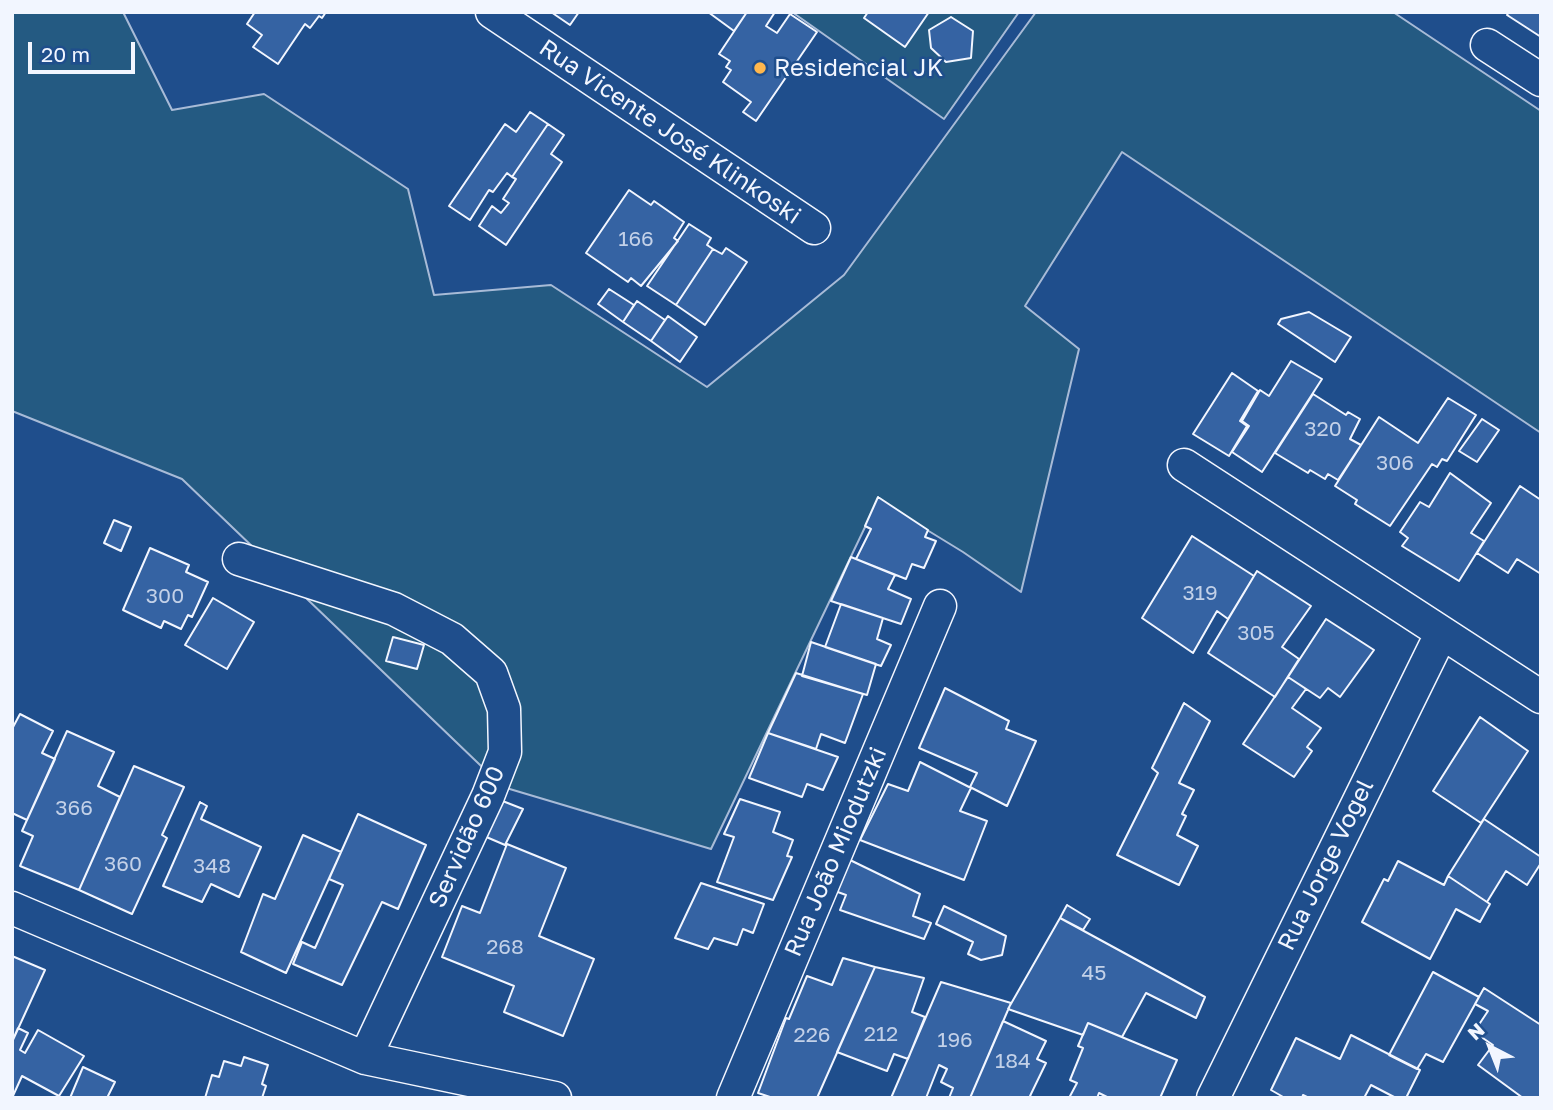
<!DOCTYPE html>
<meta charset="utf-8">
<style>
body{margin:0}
#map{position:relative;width:1553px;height:1110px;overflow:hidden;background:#1f4e8c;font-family:"Golos Text",sans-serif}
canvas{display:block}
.frame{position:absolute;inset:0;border:14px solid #f2f6ff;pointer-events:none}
.north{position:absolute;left:1455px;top:1012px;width:70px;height:70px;-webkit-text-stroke:5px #1f4e8c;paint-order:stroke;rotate:318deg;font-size:19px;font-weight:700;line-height:28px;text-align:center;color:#f2f6ff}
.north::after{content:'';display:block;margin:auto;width:24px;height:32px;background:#f2f6ff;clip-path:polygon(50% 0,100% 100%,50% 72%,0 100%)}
.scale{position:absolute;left:28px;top:42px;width:107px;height:32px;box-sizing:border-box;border:4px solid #f2f6ff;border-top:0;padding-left:9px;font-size:21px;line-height:24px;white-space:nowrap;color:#f2f6ff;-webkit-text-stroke:5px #1f4e8c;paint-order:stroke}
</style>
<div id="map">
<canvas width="1553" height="1110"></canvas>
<div class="frame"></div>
<div class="north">N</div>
<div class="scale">20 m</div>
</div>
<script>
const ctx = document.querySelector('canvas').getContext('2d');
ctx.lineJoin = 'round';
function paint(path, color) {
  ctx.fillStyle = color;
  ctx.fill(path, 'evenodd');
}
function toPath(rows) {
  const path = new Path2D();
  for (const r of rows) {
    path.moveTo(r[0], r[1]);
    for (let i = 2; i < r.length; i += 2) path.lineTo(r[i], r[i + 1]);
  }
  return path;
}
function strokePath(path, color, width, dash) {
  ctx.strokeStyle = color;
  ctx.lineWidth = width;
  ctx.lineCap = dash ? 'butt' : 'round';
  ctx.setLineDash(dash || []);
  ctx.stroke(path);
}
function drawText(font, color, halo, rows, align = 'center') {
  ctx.font = font + ' "Golos Text",sans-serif';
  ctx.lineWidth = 5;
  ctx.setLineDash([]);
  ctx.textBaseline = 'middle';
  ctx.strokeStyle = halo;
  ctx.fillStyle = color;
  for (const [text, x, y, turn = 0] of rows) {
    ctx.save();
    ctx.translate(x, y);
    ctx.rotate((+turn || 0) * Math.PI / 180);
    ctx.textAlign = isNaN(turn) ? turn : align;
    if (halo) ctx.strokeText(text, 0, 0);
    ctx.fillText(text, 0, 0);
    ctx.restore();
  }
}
const green = toPath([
 [12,12,123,12,172,110,264,94,408,189,434,295,551,285,707,387,844,275,1036,12,1393,12,1541,111,1541,433,1122,152,1025,306,1079,349,1021,592,963,552,878,500,711,849,503,787,182,479,12,411,12,12],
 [792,12,1019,12,944,119,792,12]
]);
paint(green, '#245a82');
strokePath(green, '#a8bbd7', 2);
const building = toPath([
 [255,12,326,12,322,18,319,16,310,28,305,24,278,64,253,47,262,35,247,24,255,12],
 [551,12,579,12,570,25,551,12],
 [708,12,747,12,734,31,708,12],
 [747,12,775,12,766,26,777,33,790,14,817,32,756,121,743,112,751,102,723,82,731,70,726,67,730,61,719,54,747,12],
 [868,12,929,12,905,47,864,18,868,12],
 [1509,12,1541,12,1541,37,1507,15,1509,12],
 [951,17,973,31,971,58,946,62,931,48,929,30,951,17],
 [530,112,548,124,512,177,507,173,493,192,489,190,470,220,449,206,505,124,516,132,530,112],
 [548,124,564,135,551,154,562,162,506,245,479,226,492,206,501,213,509,203,503,199,516,179,512,177,548,124],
 [629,190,651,205,654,201,684,222,674,238,678,241,641,286,631,278,628,282,586,253,629,190],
 [689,224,711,238,707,245,713,249,676,305,647,286,689,224],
 [726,248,747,262,705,325,676,305,713,249,722,254,726,248],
 [609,289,634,305,623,322,598,304,609,289],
 [637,301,665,320,651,341,623,322,637,301],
 [1309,312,1351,337,1335,362,1278,324,1281,319,1309,312],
 [668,316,697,337,680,362,651,341,668,316],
 [1291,361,1322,379,1262,472,1232,452,1249,426,1242,421,1260,390,1269,396,1291,361],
 [1232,373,1258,391,1240,421,1247,426,1229,456,1193,434,1232,373],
 [1313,394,1346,415,1348,412,1360,419,1350,439,1361,445,1338,480,1328,474,1325,479,1310,470,1308,473,1275,453,1313,394],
 [1448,398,1476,415,1447,461,1442,459,1437,467,1432,464,1390,526,1355,504,1357,500,1335,486,1379,417,1418,443,1448,398],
 [1482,419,1499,430,1477,462,1459,451,1482,419],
 [1450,473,1491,503,1471,533,1484,541,1459,581,1402,546,1408,538,1400,532,1420,502,1429,507,1450,473],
 [1520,486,1541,500,1541,574,1517,559,1508,573,1477,553,1520,486],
 [878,497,928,530,925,537,936,541,924,568,912,564,906,579,856,559,871,529,865,526,878,497],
 [114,520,131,527,121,551,104,543,114,520],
 [1192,536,1254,576,1228,619,1217,611,1193,653,1142,618,1192,536],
 [150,548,189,565,186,572,208,582,192,617,188,615,181,629,164,621,161,628,123,610,150,548],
 [851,557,895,575,888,589,911,599,901,624,831,601,851,557],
 [1257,571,1311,606,1282,647,1299,659,1275,697,1208,653,1257,571],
 [213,598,254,622,227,669,185,645,213,598],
 [841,604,883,618,877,639,891,645,881,666,825,647,841,604],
 [1326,619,1374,650,1340,697,1328,688,1320,698,1288,677,1326,619],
 [393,637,424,645,417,669,386,661,393,637],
 [811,642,876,664,867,695,802,676,811,642],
 [796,673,863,694,845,743,821,734,816,749,768,733,796,673],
 [1288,677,1306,689,1292,708,1321,728,1307,747,1312,751,1294,777,1243,744,1288,677],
 [945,688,1009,721,1006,729,1036,741,1007,806,970,787,977,773,919,748,945,688],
 [1184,703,1210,721,1179,783,1194,790,1182,814,1186,816,1177,835,1198,846,1179,885,1117,855,1158,773,1152,768,1184,703],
 [20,714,53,731,42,753,55,759,27,820,12,813,12,729,20,714],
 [1480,717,1528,751,1481,823,1433,791,1480,717],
 [67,731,114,752,98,786,120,797,79,890,20,866,33,836,22,831,67,731],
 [768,733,838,757,823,790,807,784,802,797,749,778,768,733],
 [920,762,971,788,960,811,987,821,964,880,860,840,888,784,908,791,920,762],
 [134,766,184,787,162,835,167,838,132,914,79,890,134,766],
 [740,799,780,812,773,832,793,840,787,856,792,857,773,900,717,882,734,837,724,834,740,799],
 [500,800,523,809,505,845,484,836,500,800],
 [200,802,207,806,201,819,261,847,239,897,211,884,202,902,163,886,200,802],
 [358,814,426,845,398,909,382,902,342,985,293,964,302,942,315,948,343,885,329,879,358,814],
 [1484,819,1541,857,1541,863,1527,885,1506,871,1487,902,1448,876,1484,819],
 [303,835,341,852,286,973,241,952,263,894,275,899,303,835],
 [507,844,566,868,539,936,594,959,563,1036,504,1012,514,986,442,957,462,906,480,913,507,844],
 [850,860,920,894,913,916,931,923,924,939,840,910,846,895,835,891,850,860],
 [1398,861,1444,885,1448,876,1490,904,1480,922,1456,909,1430,959,1362,922,1384,879,1388,881,1398,861],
 [701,883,764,904,753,933,743,929,737,945,714,938,708,949,675,938,701,883],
 [1067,905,1090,919,1083,930,1060,918,1067,905],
 [944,906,1006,936,1002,955,981,960,968,954,973,942,936,924,944,906],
 [1060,918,1205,997,1196,1018,1146,993,1122,1037,1088,1023,1083,1035,1008,1009,1060,918],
 [12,956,45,970,12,1042,12,956],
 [843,958,875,967,817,1098,773,1098,758,1093,786,1018,789,1019,807,976,832,985,843,958],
 [875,967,924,978,912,1012,925,1017,908,1059,894,1054,887,1071,837,1052,875,967],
 [1433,972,1479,997,1443,1062,1426,1054,1417,1069,1389,1055,1433,972],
 [941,982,1011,1003,970,1098,949,1098,953,1088,941,1082,947,1069,939,1065,926,1098,891,1098,941,982],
 [1484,988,1541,1025,1541,1098,1523,1098,1478,1065,1493,1045,1474,1032,1488,1011,1475,1004,1484,988],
 [1003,1021,1046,1041,1037,1059,1046,1063,1030,1096,1033,1098,970,1098,1003,1021],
 [1088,1023,1177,1060,1160,1098,1109,1098,1099,1093,1097,1098,1069,1098,1077,1083,1070,1080,1083,1048,1078,1046,1088,1023],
 [18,1028,28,1033,20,1050,25,1053,38,1030,84,1056,59,1096,22,1076,12,1098,12,1042,18,1028],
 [1351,1035,1420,1070,1406,1098,1396,1098,1371,1085,1364,1098,1309,1098,1303,1095,1302,1098,1285,1098,1271,1090,1296,1038,1340,1059,1351,1035],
 [244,1057,268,1065,262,1084,266,1086,262,1098,205,1098,212,1075,219,1077,224,1061,241,1066,244,1057],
 [83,1067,115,1082,107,1098,70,1098,83,1067]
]);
paint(building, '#3563a3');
strokePath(building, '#f2f6ff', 2);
const street = toPath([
 [492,12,814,228],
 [1487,45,1541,80],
 [1184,465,1541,697],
 [239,559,394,609,452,639,491,673,504,709,505,752,488,796,365,1058],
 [12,908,365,1058,555,1098],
 [733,1098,940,606],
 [1213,1098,1441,634]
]);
strokePath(street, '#f2f6ff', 35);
strokePath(street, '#1f4e8c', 32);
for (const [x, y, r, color] of [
 [760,68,7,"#ffb74d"]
]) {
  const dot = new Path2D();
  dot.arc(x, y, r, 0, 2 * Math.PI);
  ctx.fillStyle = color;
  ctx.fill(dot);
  strokePath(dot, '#1f4e8c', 2.5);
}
drawText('21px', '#c3d1e8', null, [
 ["166",636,239],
 ["320",1323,429],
 ["306",1395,463],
 ["319",1200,593],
 ["300",165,596],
 ["305",1256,633],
 ["366",74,808],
 ["360",123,864],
 ["348",212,866],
 ["268",505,947],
 ["45",1094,973],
 ["212",881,1034],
 ["226",812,1035],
 ["196",955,1040],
 ["184",1013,1061]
]);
drawText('24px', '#f2f6ff', '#1f4e8c', [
 ["Residencial JK",774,68]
], 'left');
drawText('24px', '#f2f6ff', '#1f4e8c', [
 ["Rua Vicente José Klinkoski",670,132,34],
 ["Servidão 600",467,837,-66],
 ["Rua João Miodutzki",836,852,-67],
 ["Rua Jorge Vogel",1326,865,-64]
]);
</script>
